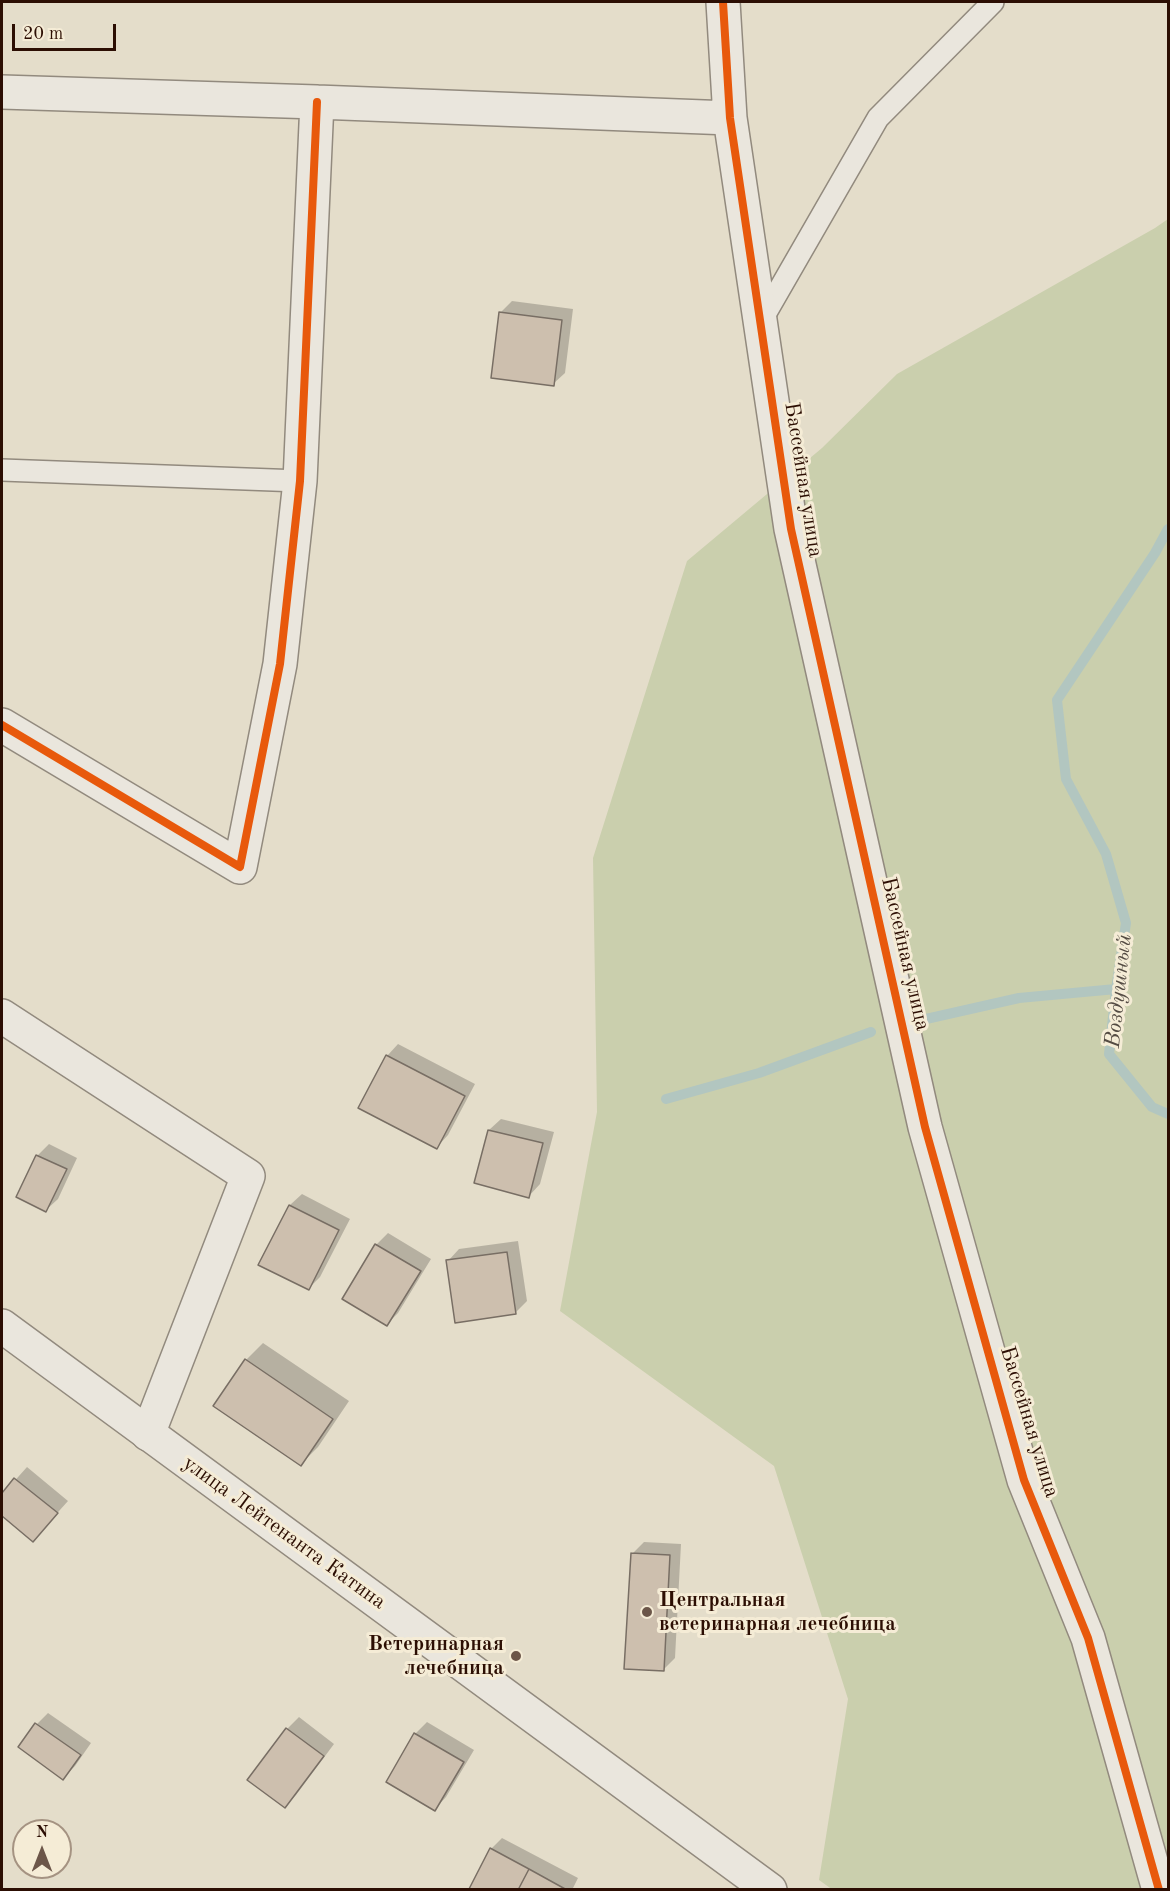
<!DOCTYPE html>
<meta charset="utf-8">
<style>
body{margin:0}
#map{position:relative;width:1170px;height:1891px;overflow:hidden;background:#e4ddca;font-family:"Old Standard TT",serif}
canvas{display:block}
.frame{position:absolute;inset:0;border:3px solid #2c0e03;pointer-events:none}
.north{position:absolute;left:12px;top:1819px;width:60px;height:60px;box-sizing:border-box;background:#f5ecd6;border:2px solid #a59382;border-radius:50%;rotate:0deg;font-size:16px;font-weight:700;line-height:24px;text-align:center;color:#2c0e03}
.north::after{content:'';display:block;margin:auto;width:21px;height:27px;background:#6c5649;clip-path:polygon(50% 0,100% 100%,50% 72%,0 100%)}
.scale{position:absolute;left:12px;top:24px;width:104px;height:27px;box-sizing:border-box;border:3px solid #2c0e03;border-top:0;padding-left:8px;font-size:18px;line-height:21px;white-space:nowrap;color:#2c0e03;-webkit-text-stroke:4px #f5ecd6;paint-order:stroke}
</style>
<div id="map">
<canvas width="1170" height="1891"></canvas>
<div class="frame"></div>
<div class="north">N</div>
<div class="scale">20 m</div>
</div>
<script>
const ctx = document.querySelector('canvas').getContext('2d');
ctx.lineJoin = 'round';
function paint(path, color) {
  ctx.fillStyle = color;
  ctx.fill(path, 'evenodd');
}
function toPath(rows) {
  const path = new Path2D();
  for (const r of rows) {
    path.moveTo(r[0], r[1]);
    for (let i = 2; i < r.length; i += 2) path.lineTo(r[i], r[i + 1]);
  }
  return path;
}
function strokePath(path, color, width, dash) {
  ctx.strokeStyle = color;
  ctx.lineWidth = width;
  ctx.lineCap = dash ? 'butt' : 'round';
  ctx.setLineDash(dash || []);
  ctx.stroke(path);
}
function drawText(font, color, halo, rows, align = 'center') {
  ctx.font = font + ' "Old Standard TT",serif';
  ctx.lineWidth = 6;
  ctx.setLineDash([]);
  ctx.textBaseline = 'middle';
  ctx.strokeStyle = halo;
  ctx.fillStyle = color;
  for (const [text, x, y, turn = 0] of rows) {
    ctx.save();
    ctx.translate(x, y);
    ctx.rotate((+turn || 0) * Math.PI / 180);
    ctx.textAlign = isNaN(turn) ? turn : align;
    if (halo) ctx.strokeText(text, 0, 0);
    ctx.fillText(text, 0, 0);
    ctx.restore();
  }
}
paint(toPath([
 [1168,219,1168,1889,833,1890,819,1880,848,1699,774,1466,560,1311,597,1112,593,858,687,561,822,448,897,374,1155,228]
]), '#cacfad');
paint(toPath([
 [512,301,573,309,565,373,553,384,500,313],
 [398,1044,475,1084,448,1135,437,1147,387,1056],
 [501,1119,554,1132,540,1184,529,1196,489,1130],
 [49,1144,77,1158,58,1199,46,1210,37,1156],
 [302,1194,350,1219,320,1277,308,1289,261,1264,290,1205],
 [388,1233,431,1259,398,1313,387,1324,344,1298,376,1245],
 [518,1241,527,1301,515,1313,448,1261,459,1249],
 [263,1343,349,1401,318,1447,301,1464,246,1360],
 [27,1467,68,1501,33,1540,2,1514,2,1495],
 [644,1542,681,1544,675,1658,663,1670,632,1554],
 [48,1713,91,1743,75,1766,63,1778,37,1724],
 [299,1717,334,1744,296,1795,285,1806,249,1780,287,1729],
 [427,1722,474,1750,446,1797,435,1809,415,1734],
 [502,1838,578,1878,572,1890,474,1890,471,1888,491,1849]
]), '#0003');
strokePath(toPath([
 [1168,529,1155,553,1057,700,1066,779,1106,854,1126,923,1116,989,1109,1054,1152,1107,1168,1114],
 [926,1019,1019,998,1116,989],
 [666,1099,759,1073,871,1032]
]), '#b2c6c0', 10);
const building = toPath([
 [499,312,562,320,554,386,491,378,499,312],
 [386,1055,465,1096,437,1149,358,1108,386,1055],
 [488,1130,543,1143,529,1198,474,1183,488,1130],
 [36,1155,67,1169,46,1212,16,1197,36,1155],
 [289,1205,339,1230,309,1290,258,1265,289,1205],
 [375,1244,421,1271,387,1326,342,1299,375,1244],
 [507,1252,516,1314,455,1323,446,1260,507,1252],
 [245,1359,333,1419,301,1466,213,1406,245,1359],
 [14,1478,58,1513,33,1542,2,1516,2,1493,14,1478],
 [631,1553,670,1555,664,1671,624,1669,631,1553],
 [35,1723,81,1755,63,1780,18,1747,35,1723],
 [286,1728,324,1756,285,1808,247,1780,286,1728],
 [414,1733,464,1762,435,1811,386,1782,414,1733],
 [490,1848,529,1869,518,1890,469,1889,490,1848],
 [529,1869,567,1890,518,1890,529,1869]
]);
paint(building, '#cdbfae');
strokePath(building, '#786e64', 1.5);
const service = toPath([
 [760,323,878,118,993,2],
 [2,470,300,481]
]);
const minor = toPath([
 [723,2,730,118,791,529,925,1127,1024,1480,1088,1638,1159,1890],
 [2,92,317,102,730,118],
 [2,725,240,867,280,664,300,481,317,102],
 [2,1016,248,1176,148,1434]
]);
const tertiary = toPath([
 [2,1326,770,1890]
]);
strokePath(service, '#928a7e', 24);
strokePath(minor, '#928a7e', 36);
strokePath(tertiary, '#928a7e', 36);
strokePath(service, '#eae6dd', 21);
strokePath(minor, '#eae6dd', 33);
strokePath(tertiary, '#eae6dd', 33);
strokePath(toPath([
 [723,2,730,118,791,529,925,1127,1024,1480,1088,1638,1159,1890],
 [2,725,240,867,280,664,300,481,317,102]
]), '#e8590c', 8);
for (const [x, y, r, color] of [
 [647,1612,6,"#6c5649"],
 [516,1656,6,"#6c5649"]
]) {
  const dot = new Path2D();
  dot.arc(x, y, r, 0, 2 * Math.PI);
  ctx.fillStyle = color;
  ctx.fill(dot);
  strokePath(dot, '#f5ecd6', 2);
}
drawText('21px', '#2c0e03', '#f5ecd6', [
 ["Бассейная улица",803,480,81],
 ["Бассейная улица",905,954,77],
 ["Бассейная улица",1029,1422,73],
 ["улица Лейтенанта Катина",284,1533,36]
]);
drawText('bold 21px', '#2c0e03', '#f5ecd6', [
 ["Центральная",659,1600],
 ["ветеринарная лечебница",659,1624],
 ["Ветеринарная",504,1644,"right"],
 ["лечебница",504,1668,"right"]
], 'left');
drawText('italic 22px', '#544b43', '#f5ecd6', [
 ["Воздушный",1119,991,-84]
]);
</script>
